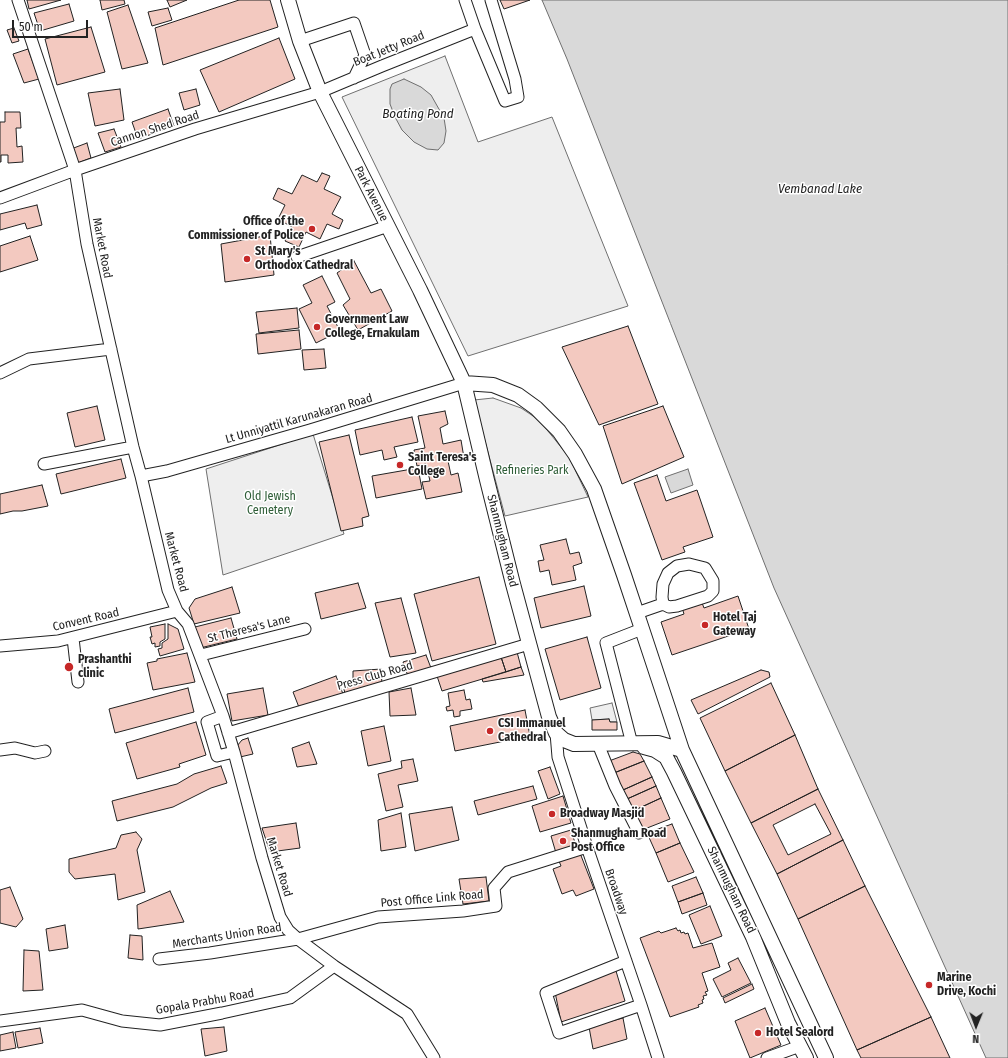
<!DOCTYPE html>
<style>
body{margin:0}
#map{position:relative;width:1008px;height:1058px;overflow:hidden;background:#fff;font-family:"Fira Sans Condensed",sans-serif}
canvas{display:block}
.north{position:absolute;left:956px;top:1006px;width:40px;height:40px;-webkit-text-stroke:3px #fff;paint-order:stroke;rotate:181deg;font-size:11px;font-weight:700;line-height:16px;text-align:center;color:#222}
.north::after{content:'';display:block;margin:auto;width:14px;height:18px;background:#222;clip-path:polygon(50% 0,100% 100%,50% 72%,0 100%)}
.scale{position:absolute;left:12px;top:20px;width:76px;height:18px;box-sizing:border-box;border:2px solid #222;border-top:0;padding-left:5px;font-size:12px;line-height:14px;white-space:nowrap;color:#222;-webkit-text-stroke:3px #fff;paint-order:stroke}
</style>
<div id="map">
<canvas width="1008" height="1058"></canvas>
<div class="north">N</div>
<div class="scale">50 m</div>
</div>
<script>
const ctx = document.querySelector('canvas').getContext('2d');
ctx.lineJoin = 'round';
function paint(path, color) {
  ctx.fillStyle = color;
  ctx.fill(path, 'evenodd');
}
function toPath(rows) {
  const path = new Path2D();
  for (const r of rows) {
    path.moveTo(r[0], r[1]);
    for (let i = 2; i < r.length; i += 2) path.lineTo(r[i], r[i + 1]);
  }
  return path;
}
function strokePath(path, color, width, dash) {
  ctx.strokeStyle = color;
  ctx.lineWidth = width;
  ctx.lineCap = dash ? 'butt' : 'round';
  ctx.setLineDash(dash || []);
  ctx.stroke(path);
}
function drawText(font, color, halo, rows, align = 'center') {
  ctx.font = font + ' "Fira Sans Condensed",sans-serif';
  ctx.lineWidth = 3;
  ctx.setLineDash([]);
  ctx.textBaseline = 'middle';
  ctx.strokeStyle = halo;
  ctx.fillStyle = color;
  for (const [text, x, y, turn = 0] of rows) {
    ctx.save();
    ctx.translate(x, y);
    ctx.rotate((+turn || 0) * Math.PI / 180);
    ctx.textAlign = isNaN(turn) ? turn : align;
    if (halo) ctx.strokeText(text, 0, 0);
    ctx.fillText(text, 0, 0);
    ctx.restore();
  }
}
const green = toPath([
 [445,56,478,142,552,117,628,306,468,356,342,97,445,56],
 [493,398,521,408,539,420,569,457,588,497,505,516,474,400,493,398],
 [313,434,344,534,223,575,206,469,313,434],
 [612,703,617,722,610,722,609,719,592,720,590,708,612,703]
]);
paint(green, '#eee');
strokePath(green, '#6f6f6f', 1);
const water = toPath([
 [542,0,1008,0,1008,1058,986,1058,774,588,567,59,542,0],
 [404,79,421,87,431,95,444,118,446,131,444,143,438,150,427,149,414,142,402,130,395,117,390,104,390,89,392,84,404,79],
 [688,469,693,485,671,493,665,477,688,469]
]);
paint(water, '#d9d9d9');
strokePath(water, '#6f6f6f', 1);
const building = toPath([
 [27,0,61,0,29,9,27,0],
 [100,0,124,0,125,4,102,10,100,0],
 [167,0,187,0,170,7,167,0],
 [239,0,270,0,278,27,163,65,155,28,239,0],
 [500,0,530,0,504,9,500,0],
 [69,4,74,21,40,31,34,13,69,4],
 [128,5,148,63,122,69,107,12,128,5],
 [168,8,172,20,152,26,148,12,168,8],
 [91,27,105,72,57,85,45,39,91,27],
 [14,28,19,41,12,43,7,30,14,28],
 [279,38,295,79,219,112,200,70,279,38],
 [28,49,39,79,24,83,13,54,28,49],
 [120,89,124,120,95,126,88,93,120,89],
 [196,89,200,105,184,110,179,93,196,89],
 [168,109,174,126,138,139,132,122,168,109],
 [5,112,20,112,21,128,16,128,17,147,22,146,23,162,8,163,8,155,1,155,1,162,0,162,0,122,5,122,5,112],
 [114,129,121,147,105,152,98,133,114,129],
 [87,143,91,158,75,164,71,149,87,143],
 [322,173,330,176,324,189,341,197,332,214,343,220,339,229,327,224,320,239,306,232,299,247,285,241,292,227,278,219,285,205,273,199,278,188,292,194,302,175,317,182,322,173],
 [37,205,42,225,27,229,25,223,0,230,0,214,37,205],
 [270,235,274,275,225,282,221,244,270,235],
 [30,236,38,260,0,272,0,246,30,236],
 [354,261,371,293,381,289,392,311,358,330,343,305,350,299,337,273,354,261],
 [322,276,335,302,327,306,340,331,316,343,299,309,312,303,303,285,322,276],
 [297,308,299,328,259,333,256,312,297,308],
 [628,326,658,404,599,425,562,347,628,326],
 [299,330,301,349,258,354,256,334,299,330],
 [324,349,326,368,304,370,302,350,324,349],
 [97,406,105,440,75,447,67,413,97,406],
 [663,406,684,457,622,484,603,426,663,406],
 [445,411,448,424,440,428,443,444,461,440,464,458,448,461,451,475,458,473,462,492,426,499,422,482,430,481,426,464,417,466,414,450,425,448,418,416,445,411],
 [412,417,418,442,394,447,397,457,384,460,382,450,360,455,355,430,412,417],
 [349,435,369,516,362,518,363,526,341,531,319,442,349,435],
 [121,459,126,478,61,494,56,474,121,459],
 [418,468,422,489,376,498,372,476,418,468],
 [657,475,666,501,697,490,713,537,683,547,685,552,662,560,634,483,657,475],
 [42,485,48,506,22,511,13,511,0,514,0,494,42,485],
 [566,539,570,554,579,552,582,563,573,566,576,580,552,585,549,570,540,572,538,561,544,560,540,545,566,539],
 [479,577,496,644,432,661,414,594,479,577],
 [358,583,366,608,321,619,315,593,358,583],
 [584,586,591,616,541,628,534,598,584,586],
 [232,587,240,613,194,624,189,608,195,599,232,587],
 [699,595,704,608,738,596,749,629,672,655,661,622,684,614,680,601,699,595],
 [401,598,416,653,390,657,375,603,401,598],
 [231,618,237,639,200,648,195,627,231,618],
 [165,624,165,639,160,642,160,646,155,647,155,643,152,644,150,637,152,637,150,627,165,624],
 [168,624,178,629,184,649,160,656,158,649,162,648,162,643,168,639,168,624],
 [587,637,601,688,560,700,545,649,587,637],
 [517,652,521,667,506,672,501,657,517,652],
 [187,653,195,682,153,690,147,663,157,661,157,659,187,653],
 [426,655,431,668,408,676,403,662,426,655],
 [501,657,506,672,442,691,437,676,501,657],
 [521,667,524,675,483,682,482,679,521,667],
 [381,669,382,684,345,694,344,689,353,684,353,671,381,669],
 [761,670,769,672,770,677,698,714,691,700,761,670],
 [336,676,343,694,300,710,293,692,336,676],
 [771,683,795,735,725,771,700,718,771,683],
 [188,688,194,712,115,733,109,709,188,688],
 [263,688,268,715,232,721,227,694,263,688],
 [411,688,416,715,390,716,389,692,411,688],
 [464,690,466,700,470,699,472,709,460,711,460,716,454,717,453,710,447,711,446,707,450,706,448,693,464,690],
 [525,710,530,736,455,751,450,726,525,710],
 [609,719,610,722,617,722,617,730,592,730,592,720,609,719],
 [196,722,206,755,179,764,180,767,137,779,126,743,196,722],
 [384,726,391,761,368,766,361,731,384,726],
 [795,735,818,789,751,823,725,771,795,735],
 [248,738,253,754,240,757,237,746,242,740,248,738],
 [309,742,317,764,297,767,292,748,309,742],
 [633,752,640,754,644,761,614,773,609,761,633,752],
 [413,759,418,781,398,785,403,807,386,811,378,774,402,768,401,761,413,759],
 [644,761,652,777,623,790,614,773,644,761],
 [221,766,227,783,211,788,173,807,117,821,112,801,177,784,194,774,221,766],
 [550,767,560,794,548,799,538,771,550,767],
 [652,777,656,786,627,799,623,790,652,777],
 [533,786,537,799,478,815,474,801,533,786],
 [656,786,661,798,633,811,627,799,656,786],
 [818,789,843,840,777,874,751,823,818,789],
 [563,796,571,823,540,832,532,806,563,796],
 [661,798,670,819,642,830,633,811,661,798],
 [815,804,831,834,788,855,773,825,815,804],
 [452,807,459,840,415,851,409,814,452,807],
 [401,813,406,847,381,851,378,820,401,813],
 [296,823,300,848,270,852,262,828,296,823],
 [672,824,680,843,656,853,647,833,672,824],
 [571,830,576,846,556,853,551,836,571,830],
 [136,832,142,839,137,850,145,892,118,900,115,874,75,879,69,872,69,859,116,848,121,835,136,832],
 [843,840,865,886,798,919,777,874,843,840],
 [680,843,694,872,668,882,656,853,680,843],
 [580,853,594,889,576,896,573,890,562,894,553,869,561,866,559,861,580,853],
 [486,877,489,901,463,904,459,879,486,877],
 [696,877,703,893,678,902,672,886,696,877],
 [865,886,931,1017,857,1050,798,919,865,886],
 [10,887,23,919,16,927,0,923,0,890,10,887],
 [170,891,184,922,138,929,137,905,170,891],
 [703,893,707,905,682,914,678,902,703,893],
 [710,906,722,936,701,944,689,915,710,906],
 [65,925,68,948,49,951,46,929,65,925],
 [676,928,678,931,680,930,681,933,684,932,685,934,688,933,693,948,712,943,720,967,702,973,708,991,705,992,707,995,703,996,704,999,702,1000,703,1003,698,1005,699,1007,670,1017,640,938,659,931,661,933,676,928],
 [130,935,142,936,143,960,128,958,130,935],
 [24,950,39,951,43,990,23,991,24,950],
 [738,958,751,983,722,997,713,979,731,970,728,963,738,958],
 [616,971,625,1001,561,1022,555,992,616,971],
 [752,984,754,989,725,1003,723,998,752,984],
 [765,1008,781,1045,750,1058,735,1021,765,1008],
 [931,1017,950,1058,861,1058,857,1050,931,1017],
 [623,1018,627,1039,593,1049,589,1027,623,1018],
 [224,1027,227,1051,205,1056,201,1029,224,1027],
 [40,1028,43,1043,18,1048,15,1032,40,1028],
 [13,1032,16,1048,0,1051,0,1035,13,1032]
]);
paint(building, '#f3c9c0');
strokePath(building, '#222', 1);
const minor = toPath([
 [18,0,75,170,87,244,133,447,141,476,168,590,177,611,188,624,223,716,234,752,262,858,280,917,288,930,298,939,334,966,407,1014,434,1058],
 [465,0,475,29],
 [300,41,354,23,365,55,354,78],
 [0,198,75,170,195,129,320,92,382,66,475,29,505,101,518,97,515,79,491,0],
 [297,257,388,226],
 [0,373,29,359,111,349],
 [44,464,133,447],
 [141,476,167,471,310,430,464,383],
 [689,564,705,568,713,581,713,591,708,596,677,606,669,607,663,604,662,597,663,584,668,573,677,566,689,564],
 [637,613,663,604],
 [73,638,78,682],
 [0,646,58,641,177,611],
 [201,655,305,629],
 [223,716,207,722,217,756,234,752],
 [228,733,529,644],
 [556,733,558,757,587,847,641,1005,658,1058],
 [598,744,615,786,639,833],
 [632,744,606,643,642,629],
 [0,750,15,748,35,753,45,751],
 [159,959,210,953,298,939,378,917,463,911,496,906,494,888,508,872,587,847],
 [626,961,546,993,559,1033,641,1005],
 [0,1021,82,1010,122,1021,160,1025,222,1013,290,998,334,966],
 [767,1058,800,1046]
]);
const major = toPath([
 [288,0,300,41,320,92,420,290,464,383,487,480,513,584,549,717,556,733,564,740,574,744,658,743,682,750],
 [464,383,493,385,518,395,536,408,559,431,575,454,594,489,624,575,642,629,682,750,826,1058],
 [644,747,655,750,666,757,674,772,753,937,788,1023,806,1058]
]);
strokePath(minor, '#222', 13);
strokePath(major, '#222', 16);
strokePath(minor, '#fff', 11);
strokePath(major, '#fff', 14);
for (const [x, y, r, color] of [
 [312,229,4,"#c62828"],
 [247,259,4,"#c62828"],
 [317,327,4,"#c62828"],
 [400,465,4,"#c62828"],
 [705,625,4,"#c62828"],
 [69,667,5,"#c62828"],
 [490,731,4,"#c62828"],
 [552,814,4,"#c62828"],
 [563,841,4,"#c62828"],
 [929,985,4,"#c62828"],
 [758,1033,4,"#c62828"]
]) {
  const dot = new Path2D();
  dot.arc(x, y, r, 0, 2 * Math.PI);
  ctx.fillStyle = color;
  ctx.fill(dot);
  strokePath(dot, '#fff', 1.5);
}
drawText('12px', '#222', '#fff', [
 ["Boat Jetty Road",389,49,-22],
 ["Cannon Shed Road",155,129,-18],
 ["Park Avenue",371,194,63],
 ["Market Road",102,248,79],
 ["Lt Unniyattil Karunakaran Road",299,419,-16],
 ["Shanmugham Road",502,541,76],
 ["Market Road",176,562,75],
 ["Convent Road",86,620,-13],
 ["St Theresa's Lane",249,629,-14],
 ["Press Club Road",375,676,-16],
 ["Market Road",279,867,73],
 ["Shanmugham Road",731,890,64],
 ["Broadway",616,892,71],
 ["Post Office Link Road",432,899,-5],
 ["Merchants Union Road",227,936,-9],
 ["Gopala Prabhu Road",205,1002,-10]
]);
drawText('bold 12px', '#222', '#fff', [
 ["Office of the",304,222,"right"],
 ["Commissioner of Police",304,236,"right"],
 ["St Mary's",255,252],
 ["Orthodox Cathedral",255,266],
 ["Government Law",325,320],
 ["College, Ernakulam",325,334],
 ["Saint Teresa's",408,458],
 ["College",408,472],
 ["Hotel Taj",713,618],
 ["Gateway",713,632],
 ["Prashanthi",78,660],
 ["clinic",78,674],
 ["CSI Immanuel",498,724],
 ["Cathedral",498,738],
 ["Broadway Masjid",560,814],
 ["Shanmugham Road",571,834],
 ["Post Office",571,848],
 ["Marine",937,978],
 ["Drive, Kochi",937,992],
 ["Hotel Sealord",766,1033]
], 'left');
drawText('12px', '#2f5e38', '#fff', [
 ["Refineries Park",532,471],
 ["Old Jewish",270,497],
 ["Cemetery",270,511]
]);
drawText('italic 13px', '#222', '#fff', [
 ["Boating Pond",418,114],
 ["Vembanad Lake",820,189]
]);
</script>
